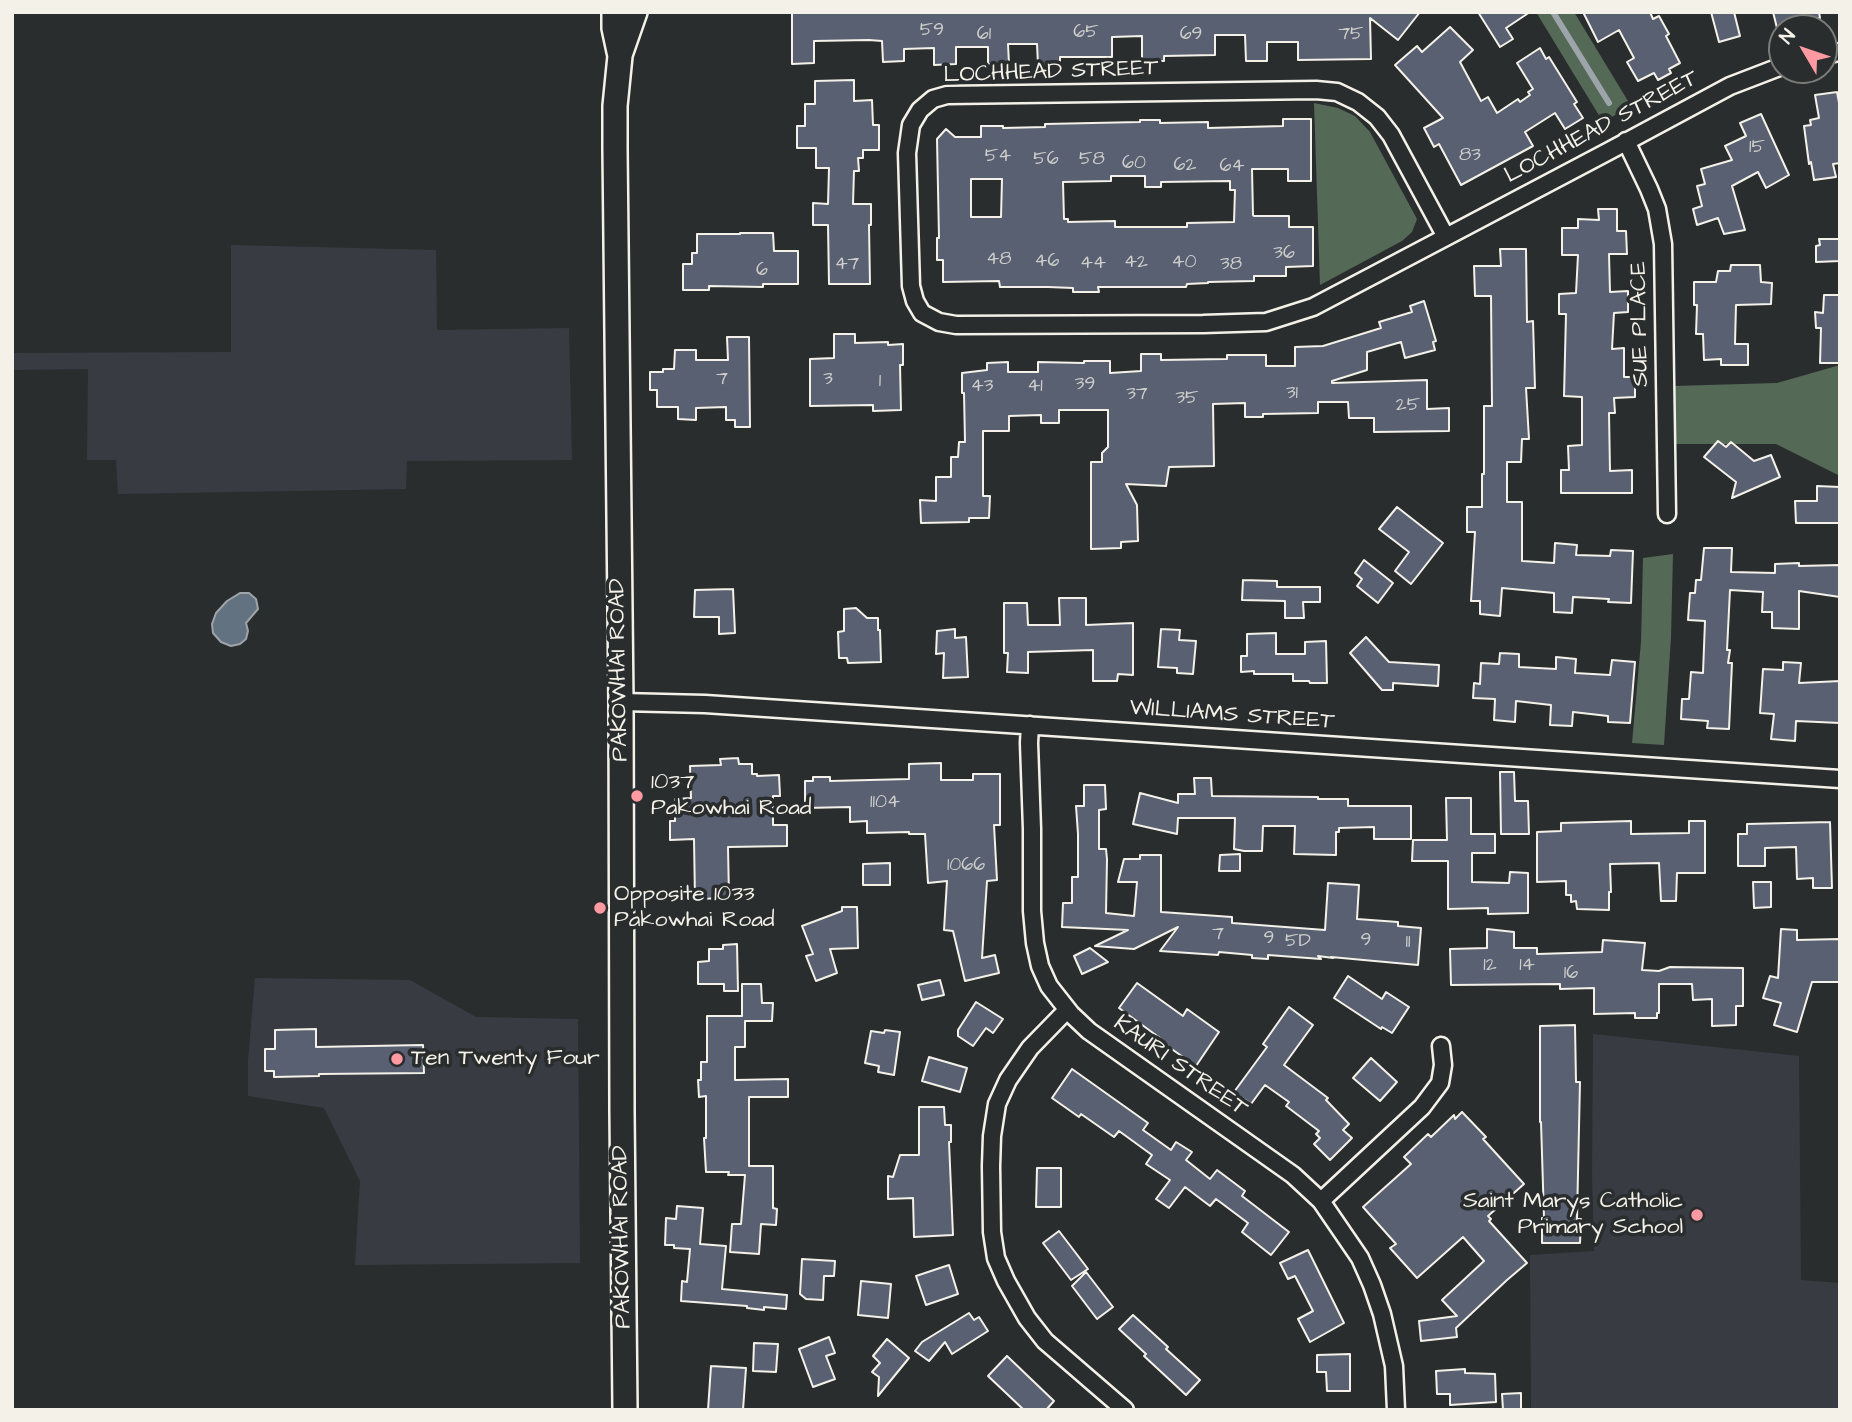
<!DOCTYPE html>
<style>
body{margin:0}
#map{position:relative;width:1852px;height:1422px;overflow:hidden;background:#2a2d2e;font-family:"Architects Daughter",sans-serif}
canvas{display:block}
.frame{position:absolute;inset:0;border:14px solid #f4f1e8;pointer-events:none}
.north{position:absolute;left:1768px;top:14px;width:70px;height:70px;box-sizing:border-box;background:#2a2d2e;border:2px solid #7b7b78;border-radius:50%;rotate:309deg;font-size:19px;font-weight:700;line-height:28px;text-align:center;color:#f4f1e8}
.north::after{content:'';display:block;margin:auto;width:24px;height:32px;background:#ff9aa2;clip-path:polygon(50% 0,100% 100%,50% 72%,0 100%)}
</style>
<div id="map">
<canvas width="1852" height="1422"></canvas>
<div class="frame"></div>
<div class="north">N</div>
</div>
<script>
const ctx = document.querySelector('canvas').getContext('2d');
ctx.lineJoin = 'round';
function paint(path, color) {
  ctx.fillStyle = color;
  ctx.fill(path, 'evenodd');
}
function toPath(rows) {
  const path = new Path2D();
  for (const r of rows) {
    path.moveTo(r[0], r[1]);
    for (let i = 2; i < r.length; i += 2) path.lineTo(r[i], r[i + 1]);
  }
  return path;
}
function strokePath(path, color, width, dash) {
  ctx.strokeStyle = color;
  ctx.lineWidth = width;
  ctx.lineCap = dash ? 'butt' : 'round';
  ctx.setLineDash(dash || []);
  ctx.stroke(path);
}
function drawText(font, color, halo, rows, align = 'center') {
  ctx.font = font + ' "Architects Daughter",sans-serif';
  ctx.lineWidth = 7;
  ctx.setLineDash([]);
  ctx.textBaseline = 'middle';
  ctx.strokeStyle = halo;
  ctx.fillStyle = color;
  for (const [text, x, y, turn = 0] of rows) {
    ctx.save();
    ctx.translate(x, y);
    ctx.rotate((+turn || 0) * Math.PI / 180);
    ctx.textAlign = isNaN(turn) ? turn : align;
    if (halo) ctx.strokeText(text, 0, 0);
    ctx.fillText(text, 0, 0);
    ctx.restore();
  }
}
paint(toPath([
 [231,245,436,250,437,330,569,328,572,460,407,461,406,489,118,494,116,460,87,460,88,369,12,370,12,353,231,352],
 [255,978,410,980,476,1017,578,1019,580,1263,355,1265,360,1181,324,1108,248,1096,248,1060],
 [1593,1034,1799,1056,1801,1280,1840,1283,1840,1410,1531,1410,1530,1255,1594,1251,1592,1178]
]), '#383c42');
paint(toPath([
 [1536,12,1574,12,1631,106,1603,122],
 [1314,103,1338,108,1355,116,1370,132,1417,219,1412,232,1402,241,1320,285],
 [1840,365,1840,476,1776,444,1674,444,1673,386,1777,383],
 [1673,554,1671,637,1664,745,1632,743,1641,642,1643,558]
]), '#546a56');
const water = toPath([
 [240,593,249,593,256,599,258,609,246,623,248,631,246,639,240,644,231,646,221,642,213,633,212,624,216,613,227,601,240,593]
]);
paint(water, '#637280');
strokePath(water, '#9da5aa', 2);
strokePath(toPath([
 [1553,12,1609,103]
]), '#9da5aa', 6);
const building = toPath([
 [792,12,1420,12,1398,40,1370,18,1371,59,1298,60,1298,42,1267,42,1267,61,1246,61,1245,35,1215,35,1215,55,1164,56,1164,61,1142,61,1142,36,1112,37,1112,57,1060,57,1060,64,1038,65,1037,44,1008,44,1009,64,988,64,988,47,956,47,956,64,934,65,934,48,904,49,904,61,883,62,882,41,869,40,814,41,814,63,792,64,792,12],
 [1478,12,1530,12,1506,28,1513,39,1500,47,1478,12],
 [1583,12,1650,12,1653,19,1659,16,1669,34,1666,36,1680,63,1669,69,1671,73,1658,80,1654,73,1638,81,1627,62,1634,58,1619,30,1598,42,1583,12],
 [1711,12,1734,12,1740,36,1719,42,1711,12],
 [1773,12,1819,12,1820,18,1777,28,1773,12],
 [1450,27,1473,50,1460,62,1481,101,1488,97,1497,113,1518,99,1520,102,1530,95,1528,92,1533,89,1517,63,1540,48,1546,59,1549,57,1577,102,1574,104,1583,118,1565,129,1555,113,1525,132,1533,146,1461,185,1439,144,1434,147,1424,128,1443,118,1395,65,1417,46,1422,52,1450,27],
 [854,80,854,101,872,100,873,125,879,125,879,150,863,150,863,158,858,158,859,171,854,171,853,204,871,204,871,225,869,225,870,284,829,284,828,225,813,225,813,203,828,204,829,168,816,168,816,148,797,148,797,126,805,126,805,104,815,104,815,81,854,80],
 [1837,92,1840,108,1840,163,1833,164,1836,177,1814,180,1811,162,1809,164,1804,126,1811,125,1810,120,1819,118,1815,95,1837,92],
 [1761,114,1789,175,1766,188,1758,172,1732,186,1745,230,1724,234,1718,218,1697,225,1693,209,1702,206,1697,186,1705,184,1701,169,1732,160,1725,146,1746,136,1740,123,1761,114],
 [1283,119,1311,119,1311,181,1288,181,1288,169,1252,169,1253,215,1254,216,1289,216,1289,227,1313,227,1313,266,1286,267,1286,276,1254,276,1254,281,1208,282,1208,283,1187,284,1186,287,1098,287,1099,292,1073,292,1073,288,1048,287,1000,287,999,281,943,282,943,260,937,260,937,238,939,238,937,139,946,129,955,137,981,137,981,126,1003,126,1003,128,1045,127,1045,124,1140,122,1140,120,1160,120,1160,123,1208,122,1208,128,1283,126,1283,119],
 [1111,176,1145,176,1145,187,1161,187,1161,182,1230,181,1230,190,1235,190,1234,222,1187,223,1187,227,1115,227,1115,221,1068,222,1068,219,1064,219,1063,182,1111,181,1111,176],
 [971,179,1002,179,1001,217,971,217,971,179],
 [1598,209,1617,209,1617,231,1626,231,1627,254,1609,254,1610,292,1628,291,1628,312,1614,313,1612,349,1624,348,1624,377,1635,377,1635,397,1614,398,1615,413,1609,413,1610,471,1632,470,1632,493,1561,493,1561,470,1569,470,1568,446,1582,445,1582,397,1564,396,1566,314,1559,314,1559,294,1576,293,1578,255,1562,255,1562,228,1578,228,1578,219,1599,220,1598,209],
 [740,233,773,233,774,251,798,251,798,284,763,284,763,287,709,286,709,290,683,290,683,264,692,264,692,253,697,253,697,234,740,234,740,233],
 [1819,239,1840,239,1840,261,1816,262,1816,246,1820,245,1819,239],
 [1500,249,1526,249,1527,322,1533,321,1535,388,1526,388,1529,439,1522,439,1521,462,1507,462,1507,502,1522,502,1522,561,1554,563,1555,543,1577,545,1576,555,1610,556,1611,550,1633,551,1631,603,1608,602,1609,599,1573,597,1572,613,1554,612,1554,593,1502,588,1500,616,1480,614,1480,601,1471,601,1475,532,1467,532,1467,507,1482,507,1482,474,1484,474,1484,406,1492,406,1491,296,1475,296,1474,266,1501,266,1500,249],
 [1731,265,1760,265,1761,282,1772,283,1771,304,1736,305,1735,344,1748,344,1748,365,1721,365,1721,359,1704,360,1703,334,1696,334,1697,305,1694,305,1694,282,1716,282,1718,271,1730,271,1731,265],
 [1824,295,1840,295,1840,363,1820,363,1821,328,1816,328,1815,312,1823,313,1824,295],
 [1424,301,1436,341,1433,342,1435,350,1405,358,1401,342,1367,352,1367,370,1332,381,1332,383,1427,380,1427,409,1449,408,1449,431,1374,432,1374,418,1349,418,1348,402,1318,402,1318,413,1263,414,1263,417,1245,417,1245,403,1213,404,1214,466,1169,467,1166,486,1126,484,1137,505,1138,541,1121,542,1121,548,1091,549,1091,462,1102,462,1102,453,1108,447,1108,410,1059,410,1059,423,1041,423,1041,415,1009,416,1009,431,983,431,983,496,990,496,989,518,969,518,969,522,921,523,920,500,936,501,936,477,951,477,951,457,958,457,959,442,965,442,964,393,962,393,962,373,987,370,987,363,1008,362,1008,372,1038,372,1038,362,1084,363,1084,361,1110,361,1110,373,1141,371,1141,354,1161,354,1161,360,1227,359,1227,355,1266,355,1266,366,1295,366,1295,347,1323,346,1381,328,1379,322,1412,312,1410,306,1424,301],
 [834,334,855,334,855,343,888,342,888,345,903,344,903,365,900,365,901,410,873,411,873,405,810,406,810,359,834,358,834,334],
 [727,337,749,337,750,427,735,427,735,420,726,420,726,407,696,408,696,420,678,419,678,407,657,407,657,390,650,390,650,372,663,372,663,369,674,369,675,350,696,350,696,360,728,360,727,337],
 [1718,441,1726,447,1731,442,1754,461,1771,455,1780,477,1732,498,1736,482,1704,457,1718,441],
 [1817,486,1840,487,1840,523,1796,523,1795,501,1817,501,1817,486],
 [1397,507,1443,543,1411,584,1395,571,1409,552,1379,529,1397,507],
 [1704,548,1732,548,1731,572,1775,573,1775,564,1799,563,1799,566,1840,565,1840,597,1799,591,1799,629,1772,628,1772,612,1762,612,1763,592,1730,590,1727,650,1730,650,1728,663,1732,663,1729,729,1707,728,1708,721,1681,719,1682,699,1689,699,1691,672,1703,673,1705,621,1688,620,1690,593,1695,593,1696,580,1701,580,1704,548],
 [1364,560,1393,583,1378,603,1357,586,1362,579,1355,573,1364,560],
 [1243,580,1277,581,1277,587,1320,587,1320,602,1303,602,1304,618,1285,618,1285,601,1242,600,1243,580],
 [733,589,735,633,719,634,719,617,694,617,695,590,733,589],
 [1059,598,1086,598,1086,625,1133,623,1133,675,1118,674,1117,681,1093,681,1093,650,1028,652,1028,673,1007,672,1008,653,1004,653,1004,603,1027,603,1028,625,1060,625,1059,598],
 [856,608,867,618,878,618,878,630,880,630,881,662,848,663,847,658,839,658,838,632,844,631,844,609,856,608],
 [955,629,955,638,966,637,968,677,943,678,944,653,936,654,937,631,955,629],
 [1161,629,1180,630,1179,640,1196,641,1193,674,1177,673,1177,668,1158,667,1161,629],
 [1276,633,1276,654,1305,654,1305,642,1326,641,1327,683,1310,683,1309,681,1293,681,1293,674,1254,674,1254,671,1241,672,1241,656,1247,656,1247,634,1276,633],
 [1366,637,1389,662,1439,665,1438,686,1393,683,1393,690,1382,690,1350,653,1366,637],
 [1500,653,1519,654,1519,667,1556,669,1556,657,1576,659,1575,673,1610,675,1612,660,1635,662,1630,723,1608,722,1608,716,1573,712,1572,726,1550,725,1551,705,1516,701,1515,722,1494,720,1495,699,1473,698,1474,683,1480,684,1481,663,1499,664,1500,653],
 [1783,662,1801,663,1799,683,1840,681,1840,723,1796,721,1795,741,1771,739,1774,714,1760,713,1763,669,1783,670,1783,662],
 [738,758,739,764,752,764,752,774,757,774,757,776,779,775,780,796,773,796,773,825,787,825,787,846,728,847,729,898,695,899,694,839,670,840,670,821,675,821,675,799,691,798,690,766,721,765,720,759,738,758],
 [941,763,941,780,973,780,973,774,1000,774,1000,825,994,825,997,880,987,881,982,958,995,955,999,973,965,981,953,931,944,930,947,881,928,883,925,834,909,834,909,832,867,833,867,821,850,822,850,807,805,808,805,781,813,781,813,777,830,777,830,781,909,779,909,764,941,763],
 [1500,772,1514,772,1515,801,1528,801,1529,834,1501,834,1500,772],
 [1194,778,1211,778,1212,796,1318,797,1318,799,1348,799,1348,806,1411,806,1411,839,1374,839,1374,827,1339,828,1339,832,1336,832,1336,855,1294,854,1295,826,1263,826,1262,851,1244,851,1234,849,1235,818,1178,818,1177,834,1133,824,1140,793,1178,803,1178,794,1195,794,1194,778],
 [1084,785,1105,785,1106,809,1099,810,1099,849,1106,849,1107,859,1106,913,1134,916,1137,882,1118,882,1124,859,1140,859,1140,855,1161,855,1161,912,1232,917,1232,923,1325,930,1328,883,1359,885,1357,919,1398,922,1398,926,1421,928,1418,965,1331,957,1333,958,1318,956,1321,959,1268,955,1268,959,1252,958,1252,955,1219,952,1218,955,1160,951,1178,927,1134,949,1095,946,1128,930,1062,927,1063,903,1072,903,1072,877,1078,877,1078,834,1076,806,1084,806,1084,785],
 [1446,798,1471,798,1471,834,1495,834,1495,853,1472,853,1472,882,1509,883,1510,872,1528,873,1528,913,1488,914,1488,908,1448,909,1448,861,1412,861,1413,840,1447,840,1446,798],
 [1631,821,1631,834,1689,833,1689,821,1705,821,1705,873,1677,873,1676,901,1661,901,1659,863,1610,864,1611,892,1609,892,1609,910,1577,909,1576,901,1571,902,1571,895,1566,895,1566,881,1537,882,1537,832,1561,831,1561,823,1631,821],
 [1830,822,1832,888,1813,888,1813,878,1797,879,1796,847,1765,848,1765,866,1738,866,1738,834,1747,834,1747,824,1830,822],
 [1240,854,1240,871,1219,871,1220,855,1240,854],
 [890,863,890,885,863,885,863,864,890,863],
 [1753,882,1771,882,1771,907,1754,908,1753,882],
 [842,907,857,907,858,948,830,949,837,973,816,981,806,956,813,954,802,926,842,911,842,907],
 [1487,929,1514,932,1514,948,1537,948,1537,954,1602,952,1603,940,1645,943,1642,970,1659,971,1670,967,1743,968,1743,1006,1736,1006,1736,1025,1712,1026,1712,999,1693,1000,1692,984,1659,984,1659,1013,1657,1013,1657,1018,1635,1018,1635,1013,1594,1014,1594,988,1560,989,1560,984,1451,985,1450,949,1487,948,1487,929],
 [1781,929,1797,930,1797,940,1840,939,1840,982,1812,982,1797,1032,1774,1025,1781,1003,1763,998,1770,976,1778,978,1781,929],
 [737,944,738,991,724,991,724,984,698,984,698,962,709,961,709,949,723,949,723,945,737,944],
 [1090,948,1108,962,1082,974,1074,956,1090,948],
 [1348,976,1382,999,1386,992,1409,1007,1392,1033,1382,1027,1381,1029,1334,998,1348,976],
 [940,980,944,995,922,1000,918,985,940,980],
 [1137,983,1183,1016,1187,1009,1219,1032,1196,1066,1163,1043,1164,1041,1119,1008,1137,983],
 [742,984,761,984,762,1003,773,1003,772,1021,745,1021,745,1047,735,1047,735,1080,788,1079,788,1097,749,1097,749,1166,773,1166,773,1208,777,1209,776,1225,761,1224,759,1254,730,1252,732,1224,741,1224,745,1175,728,1175,729,1172,706,1172,704,1138,706,1138,706,1096,699,1097,698,1080,701,1080,701,1062,707,1062,707,1016,742,1016,742,984],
 [976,1002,1003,1019,993,1033,986,1028,973,1046,958,1036,958,1030,976,1002],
 [1289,1007,1313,1025,1284,1065,1328,1098,1326,1100,1349,1124,1343,1130,1352,1138,1330,1160,1314,1144,1320,1138,1316,1134,1319,1131,1286,1106,1289,1102,1265,1085,1251,1104,1234,1092,1267,1047,1263,1044,1289,1007],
 [1575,1025,1576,1082,1580,1082,1577,1219,1581,1219,1580,1243,1542,1243,1542,1218,1544,1218,1541,1122,1540,1122,1540,1026,1575,1025],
 [316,1029,316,1047,423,1045,424,1073,319,1074,319,1076,274,1077,274,1071,265,1071,265,1049,275,1049,275,1030,316,1029],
 [885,1030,900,1032,894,1075,878,1072,879,1066,865,1063,871,1031,884,1033,885,1030],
 [929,1057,967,1068,960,1092,922,1081,929,1057],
 [1371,1058,1397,1082,1380,1101,1353,1078,1371,1058],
 [1072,1069,1148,1123,1143,1130,1171,1150,1176,1142,1192,1152,1186,1160,1210,1179,1217,1170,1245,1191,1242,1196,1289,1232,1271,1255,1242,1232,1248,1223,1216,1199,1210,1206,1185,1187,1169,1208,1156,1199,1170,1180,1146,1164,1152,1155,1119,1131,1114,1137,1081,1114,1079,1117,1052,1098,1072,1069],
 [919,1107,944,1107,945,1125,951,1125,951,1142,949,1142,953,1235,914,1237,913,1198,888,1199,888,1176,893,1177,900,1155,919,1155,919,1107],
 [1462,1112,1486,1137,1483,1139,1524,1184,1488,1216,1491,1219,1489,1221,1527,1263,1507,1280,1456,1328,1457,1337,1421,1341,1419,1321,1457,1316,1442,1300,1484,1261,1463,1237,1417,1278,1390,1248,1396,1244,1363,1207,1411,1164,1404,1157,1428,1134,1431,1137,1454,1115,1455,1119,1462,1112],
 [1037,1168,1061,1168,1061,1207,1036,1207,1037,1168],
 [677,1206,703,1208,700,1244,726,1246,722,1289,787,1295,786,1309,764,1307,764,1310,747,1308,747,1306,681,1301,682,1281,687,1282,690,1249,674,1248,674,1245,665,1245,666,1218,676,1219,677,1206],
 [1059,1231,1088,1269,1071,1280,1043,1243,1059,1231],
 [1308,1250,1344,1323,1310,1342,1298,1319,1313,1311,1295,1276,1288,1279,1280,1263,1308,1250],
 [802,1259,835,1261,834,1276,824,1276,823,1300,806,1299,800,1294,802,1259],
 [949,1265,958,1294,926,1305,916,1276,949,1265],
 [1086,1272,1113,1307,1097,1319,1072,1286,1086,1272],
 [861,1281,891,1284,888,1318,858,1315,861,1281],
 [969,1313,974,1320,979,1317,988,1331,952,1354,945,1342,929,1361,915,1351,922,1342,969,1313],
 [1133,1315,1168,1347,1166,1349,1200,1380,1186,1395,1144,1356,1146,1354,1119,1329,1133,1315],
 [829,1337,835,1353,826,1356,835,1379,813,1387,799,1349,829,1337],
 [887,1339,909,1358,878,1396,879,1377,872,1372,880,1363,873,1356,887,1339],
 [754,1343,778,1344,776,1372,753,1371,754,1343],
 [1350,1354,1350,1391,1327,1391,1326,1372,1317,1372,1317,1355,1350,1354],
 [1007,1356,1054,1401,1046,1410,1024,1410,988,1376,1007,1356],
 [711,1366,746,1368,743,1410,708,1410,711,1366],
 [1465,1369,1465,1373,1495,1374,1496,1402,1450,1405,1450,1394,1437,1394,1436,1371,1465,1369],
 [1521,1393,1521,1410,1503,1410,1502,1394,1521,1393]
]);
paint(building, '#596072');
strokePath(building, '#f4f1e8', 2);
const minor = toPath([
 [1824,55,1840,52],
 [1626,141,1649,189,1657,209,1663,244,1667,514],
 [1446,237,1391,135,1377,117,1358,102,1337,92,1316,90,947,95,933,99,920,110,911,125,907,153,911,286,915,301,922,313,939,322,956,325,1203,324,1266,322,1313,307,1446,237,1609,151,1730,86,1782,66],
 [621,702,705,704,1840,779],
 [1030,725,1029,743,1032,829,1032,911,1035,943,1040,966,1049,986,1071,1014,1089,1031,1293,1175,1321,1201,1360,1258,1372,1285,1382,1314,1394,1366,1396,1410],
 [1067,1010,1030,1048,1008,1080,997,1104,992,1136,991,1166,992,1232,996,1258,1006,1281,1027,1318,1045,1341,1125,1410],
 [1321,1201,1422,1107,1440,1083,1443,1065,1441,1046]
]);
const secondary = toPath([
 [614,12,614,28,620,56,615,106,615,149,621,702,622,1111,625,1410],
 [620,55,635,12]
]);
strokePath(minor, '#f4f1e8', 21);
strokePath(secondary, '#f4f1e8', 28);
strokePath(minor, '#2a2d2e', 16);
strokePath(secondary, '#2a2d2e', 23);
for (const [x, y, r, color] of [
 [637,796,7,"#ff9aa2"],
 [600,908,7,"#ff9aa2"],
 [397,1059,7,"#ff9aa2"],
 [1697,1215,7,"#ff9aa2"]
]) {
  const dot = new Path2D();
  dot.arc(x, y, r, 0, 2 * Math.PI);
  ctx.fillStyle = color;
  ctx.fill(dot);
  strokePath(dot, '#2a2d2e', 2.5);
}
drawText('19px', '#cdcdca', null, [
 ["59",932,31],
 ["65",1086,33],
 ["61",984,35],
 ["69",1191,35],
 ["75",1351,35],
 ["15",1757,148],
 ["83",1470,156],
 ["54",998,157],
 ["56",1046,160],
 ["58",1092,160],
 ["60",1134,164],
 ["62",1185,166],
 ["64",1232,167],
 ["36",1284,254],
 ["48",999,260],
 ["46",1047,262],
 ["42",1136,263],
 ["40",1184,263],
 ["44",1093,264],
 ["47",847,265],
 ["38",1231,265],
 ["6",762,271],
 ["7",722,380],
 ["3",828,380],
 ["1",880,382],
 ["39",1085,385],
 ["43",982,387],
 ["41",1035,387],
 ["31",1292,394],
 ["37",1137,395],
 ["35",1187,399],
 ["25",1408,406],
 ["1104",885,803],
 ["1066",966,866],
 ["7",1218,935],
 ["9",1269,939],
 ["9",1366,941],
 ["5D",1298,942],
 ["11",1408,943],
 ["12",1490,966],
 ["14",1527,966],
 ["16",1571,974]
]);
drawText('23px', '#f4f1e8', '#2a2d2e', [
 ["LOCHHEAD STREET",1051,73,-2],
 ["LOCHHEAD STREET",1602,128,-28],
 ["SUE PLACE",1641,324,-91],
 ["PAKOWHAI ROAD",620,670,-91],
 ["WILLIAMS STREET",1232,716,4],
 ["KAURI STREET",1180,1067,35],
 ["PAKOWHAI ROAD",623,1237,-91]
]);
drawText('23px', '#f4f1e8', '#2a2d2e', [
 ["1037",651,783],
 ["Pakowhai Road",651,809],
 ["Opposite 1033",614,895],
 ["Pakowhai Road",614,921],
 ["Ten Twenty Four",411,1059],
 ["Saint Marys Catholic",1683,1202,"right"],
 ["Primary School",1683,1228,"right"]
], 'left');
</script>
